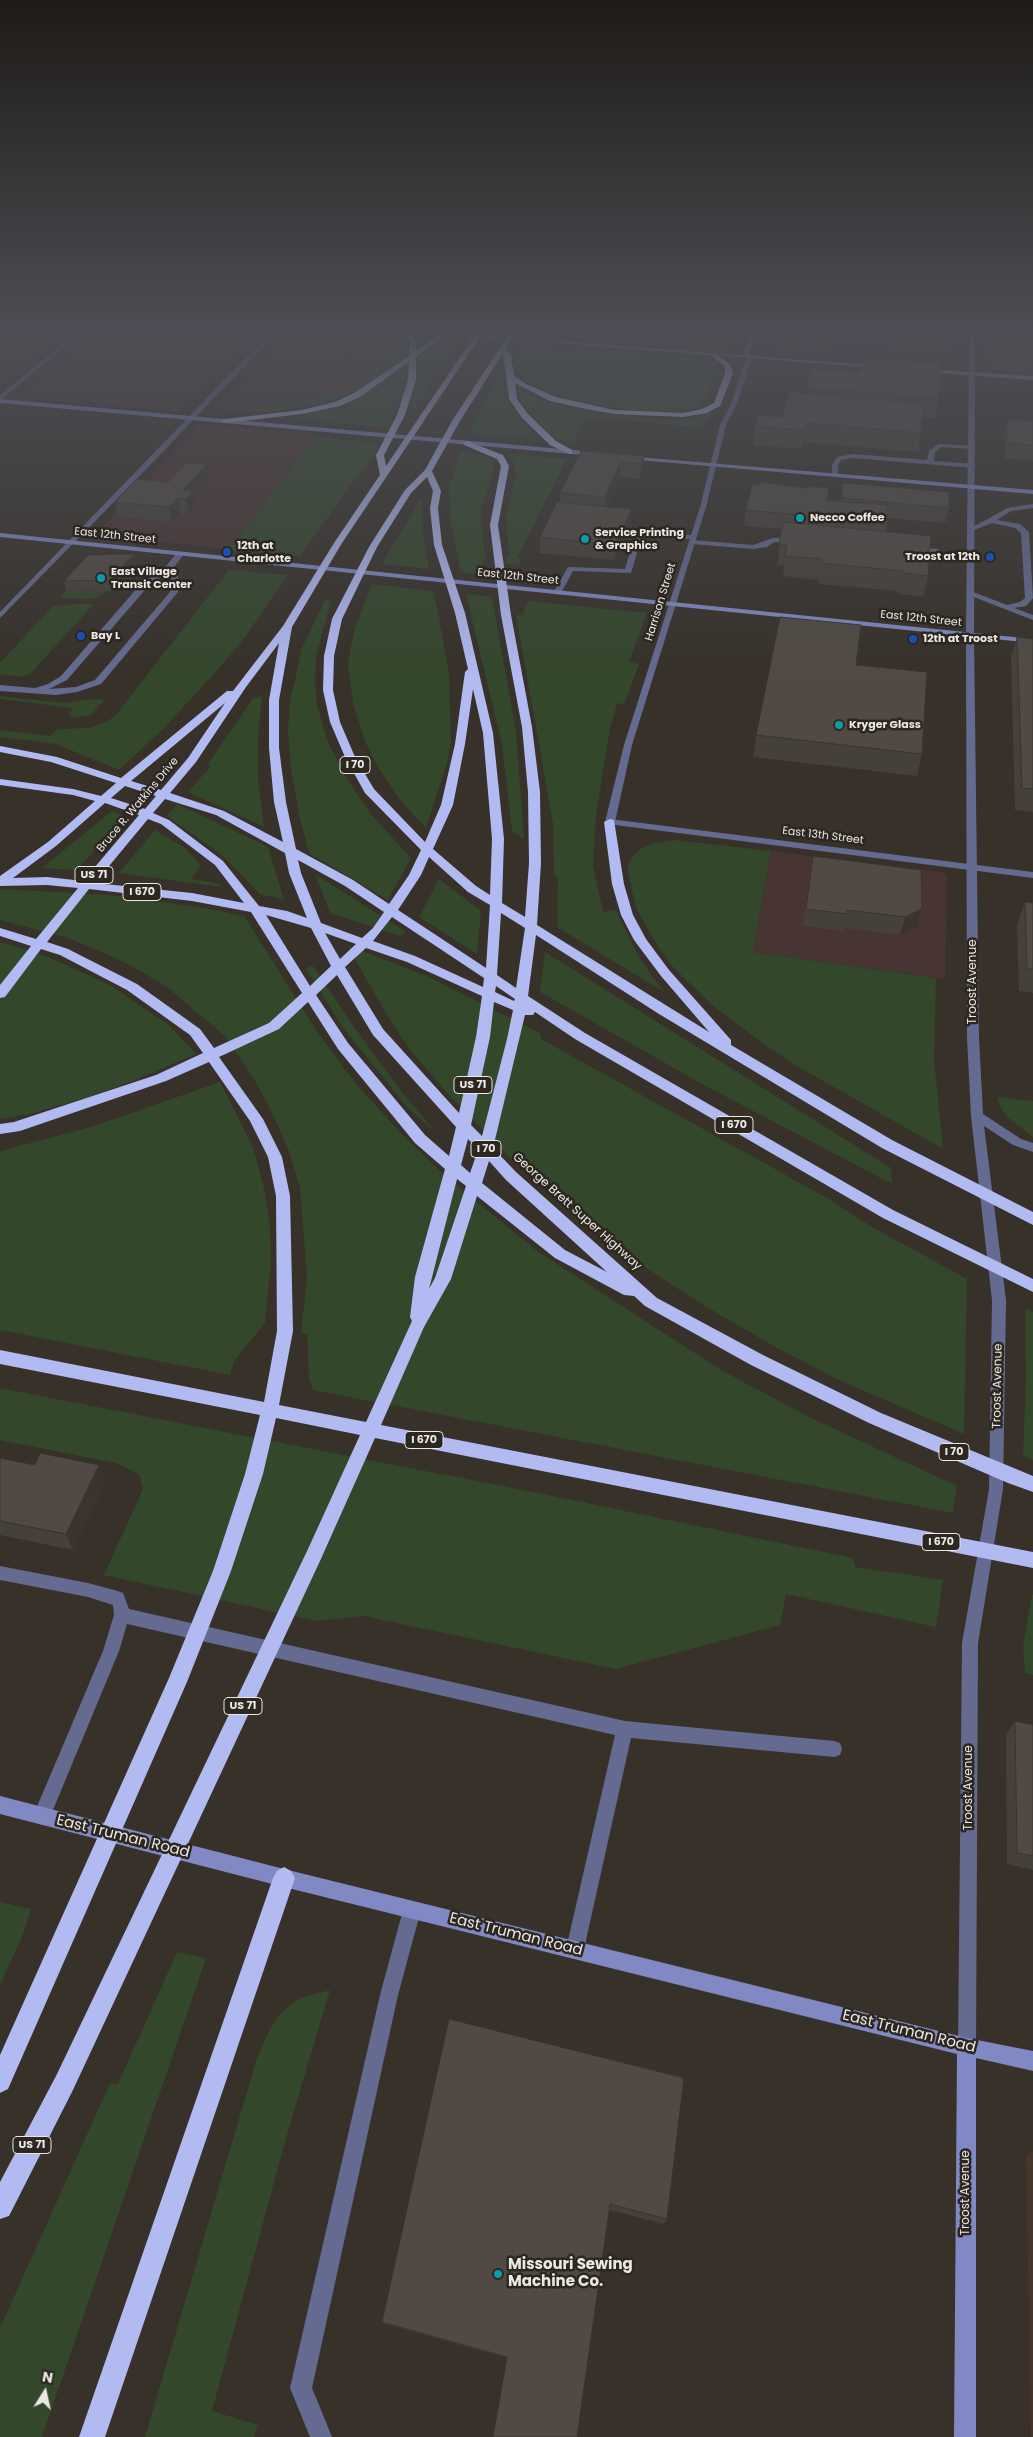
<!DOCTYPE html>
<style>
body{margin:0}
#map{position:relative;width:1033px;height:2437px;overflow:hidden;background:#37312a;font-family:Poppins,sans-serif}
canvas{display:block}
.north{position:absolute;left:20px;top:2367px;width:50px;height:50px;-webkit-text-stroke:4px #2d2721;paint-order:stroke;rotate:10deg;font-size:14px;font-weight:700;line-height:20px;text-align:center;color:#ebe7e3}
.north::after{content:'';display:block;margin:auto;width:18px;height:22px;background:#ebe7e3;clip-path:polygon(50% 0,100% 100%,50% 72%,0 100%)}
</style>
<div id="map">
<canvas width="1033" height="2437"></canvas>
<div class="north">N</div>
</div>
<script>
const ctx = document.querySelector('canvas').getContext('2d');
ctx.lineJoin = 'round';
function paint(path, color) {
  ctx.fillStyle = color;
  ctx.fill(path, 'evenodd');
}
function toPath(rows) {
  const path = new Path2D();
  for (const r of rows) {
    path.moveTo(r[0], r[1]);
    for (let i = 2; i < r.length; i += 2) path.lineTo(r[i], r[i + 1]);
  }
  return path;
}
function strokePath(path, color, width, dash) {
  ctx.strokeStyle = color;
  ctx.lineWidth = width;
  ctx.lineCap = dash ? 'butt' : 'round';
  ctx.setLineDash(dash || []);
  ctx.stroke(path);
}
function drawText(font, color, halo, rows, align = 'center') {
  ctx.font = font + ' Poppins,sans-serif';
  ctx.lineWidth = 5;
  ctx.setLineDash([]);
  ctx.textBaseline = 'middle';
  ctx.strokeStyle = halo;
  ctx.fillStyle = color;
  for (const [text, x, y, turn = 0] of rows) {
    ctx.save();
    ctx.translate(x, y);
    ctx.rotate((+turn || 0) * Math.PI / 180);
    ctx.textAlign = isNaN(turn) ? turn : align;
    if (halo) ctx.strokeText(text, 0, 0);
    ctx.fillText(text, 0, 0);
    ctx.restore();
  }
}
paint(toPath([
 [0,334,66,334,0,386],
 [90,334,259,334,180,411,14,397],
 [287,334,390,334,396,336,349,391,325,397,272,406,232,410,214,409],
 [982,334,1033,334,1033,375,982,370],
 [206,425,317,435,232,545,226,549,98,535,99,531,199,426],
 [771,851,941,872,947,875,945,979,753,952]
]), '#483432');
paint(toPath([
 [1033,2152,1033,2437,1031,2437,1026,2156]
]), '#47352c');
paint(toPath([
 [451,334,464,334,409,417,419,380,423,380,402,380,405,381,403,393,388,428,288,418,331,408,357,399],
 [528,334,734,334,730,350],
 [396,336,402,337,406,340,407,355,373,380,346,395,322,403,283,411,225,413,218,411,289,403,349,391],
 [519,346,689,358,695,359,698,364,707,368,709,368,704,364,711,363,717,367,706,398,698,405,704,407,670,413,630,411,570,400,537,388,523,378,515,368,514,356],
 [498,374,503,374,503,383,509,402,519,417,537,436,536,440,469,434],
 [514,387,532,397,554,404,607,414,672,420,692,418,720,411,707,421,705,428,586,417,573,444,557,439,542,427,524,406],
 [316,437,381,443,372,458,355,479,300,556,226,549,232,545],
 [460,451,476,452,486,456,492,460,494,466,481,512,481,522,486,561,484,561,478,574,461,572,450,519,450,486],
 [515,454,567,459,517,558,521,559,518,565,507,564,506,558,509,557,506,517,517,472,515,471,515,464,509,455],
 [422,497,423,533,429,569,382,564],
 [229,570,288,575,242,641,213,675,163,729,119,770,56,744,0,737,0,730,50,736,58,729,89,728,106,722,115,716],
 [372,584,433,591,438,613,449,674,451,741,448,760,426,828,400,800,376,764,365,741,353,703,348,665,351,645,356,626],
 [105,591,99,597,91,599,60,598,66,592],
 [466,594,492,597,516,732,524,839,512,831,502,745],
 [325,600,331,601,316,656,315,681,317,705,328,742,347,779,369,812,411,858,388,900,309,853,299,814,291,769,288,731,290,702,302,648],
 [528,601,647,613,629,662,639,664,625,703,617,704,610,728,596,815,593,865,603,912,616,910,638,956,664,992,557,927,558,878,554,874,553,823,516,615,522,615],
 [90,603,93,605,29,675,23,677,0,674,0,663,53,606],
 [0,696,63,703,93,699,104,700,91,715,73,718,68,715,73,708,0,699],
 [262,696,258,736,258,779,264,827,188,792,211,766,208,764,253,698],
 [177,804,268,847,284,900,260,894,223,856,167,816],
 [112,811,124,816,77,870,42,868],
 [155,830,185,848,201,865,191,879,217,883,222,887,119,873],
 [674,840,771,851,753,952,936,978,934,1059,943,1149,797,1066,768,1047,712,1005,673,967,659,948,636,908,627,867,631,859,640,849,655,843],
 [315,874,406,932,400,936,330,913],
 [439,879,481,911,477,954,419,917],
 [0,889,110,895,204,908,244,916,318,1033,356,1084,399,1131,444,1175,537,1251,721,1370,809,1417,957,1486,953,1513,313,1390,309,1378,307,1334,301,1333,307,1279,300,1188,289,1151,269,1106,255,1081,225,1036,167,987,132,966,93,948,68,938,0,920],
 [0,942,48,957,110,985,169,1025,196,1054,130,1082,83,1099,30,1114,0,1119],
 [347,945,429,977,540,1033,541,1039,827,1198,872,1227,967,1279,964,1434,837,1379,777,1348,705,1306,649,1270,581,1220,513,1161,447,1093,408,1047,388,1017],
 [545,952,891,1168,892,1184,702,1084,540,992],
 [313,966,349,1020,401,1091,437,1134,406,1106,341,1025,306,968],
 [220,1082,253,1147,264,1188,270,1226,271,1261,265,1323,234,1361,230,1375,0,1330,0,1151,91,1127],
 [997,1097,1033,1101,1033,1137,1007,1117,1000,1107],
 [1025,1308,1033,1312,1033,1460,1023,1456,1026,1380],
 [0,1388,538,1493,853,1558,855,1567,943,1580,936,1627,786,1594,780,1625,616,1669,363,1616,317,1621,104,1575,143,1489,139,1474,115,1463,0,1440],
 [1032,1595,1033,1595,1033,1675,1025,1673,1023,1646],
 [0,1902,31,1909,22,1937,0,1985],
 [177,1952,206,1958,42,2437,0,2437,0,2328,110,2083,118,2084],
 [330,1990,286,2138,212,2411,258,2425,254,2437,145,2437,257,2058,269,2031,280,2014,300,1998]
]), '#33472b');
paint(toPath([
 [1023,334,1033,334,1033,335,1026,336,1023,334],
 [938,444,975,446,976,447,973,449,941,447,935,452,934,461,973,464,976,466,973,468,853,458,841,460,838,465,838,475,835,477,832,475,832,465,837,457,853,454,927,460,929,451,938,444],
 [1033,504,1033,508,1011,511,997,520,1020,524,1029,532,1033,598,1026,606,1014,608,1033,615,1033,620,966,594,973,592,1007,605,1020,602,1025,598,1021,533,1015,528,992,523,972,531,968,529,988,519,1007,508,1033,504],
 [641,534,693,535,697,537,693,539,646,538,640,543,631,573,573,571,560,595,553,593,568,567,625,569,633,542,641,534],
 [773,538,798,538,802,540,798,542,774,542,767,547,753,549,692,544,688,542,692,540,753,545,773,538],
 [915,547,937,549,941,551,937,553,912,551,912,547,915,547],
 [177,552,184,554,174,567,180,582,178,592,101,684,77,692,56,695,0,691,0,685,35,688,48,684,61,676,138,587,167,565,177,552],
 [168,572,172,582,170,592,95,680,76,687,49,689,67,680,144,591,168,572],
 [0,1566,88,1583,118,1591,123,1593,129,1609,625,1721,834,1741,840,1743,842,1749,840,1755,834,1757,631,1738,584,1949,581,1955,575,1958,569,1955,566,1949,615,1735,127,1624,119,1651,48,1822,42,1825,36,1822,33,1816,103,1651,114,1615,113,1605,88,1597,0,1580,0,1566],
 [412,1901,418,1904,421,1910,398,1995,312,2388,332,2437,310,2437,290,2388,380,1995,403,1910,406,1904,412,1901]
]), '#656a90');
paint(toPath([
 [610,819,1033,872,1033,878,607,824,607,820,610,819]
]), '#656a90');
paint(toPath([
 [75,334,81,334,0,400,0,395,75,334],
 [269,334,275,334,158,457,0,618,0,612,269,334],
 [749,334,755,334,749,352,752,357,737,404,726,425,706,507,632,745,615,822,613,824,607,824,605,822,624,745,700,507,720,425,731,404,746,357,743,352,749,334],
 [969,334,975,334,974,635,979,1037,983,1114,1021,1139,1033,1143,1033,1152,1013,1145,984,1126,1006,1300,1003,1489,978,1643,976,2047,974,2054,967,2056,960,2054,958,2047,962,1643,989,1489,992,1300,971,1116,967,1037,966,635,969,334]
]), '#656a90');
paint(toPath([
 [441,334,465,334,881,366,878,368,441,334],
 [923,369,1033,376,1033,380,925,372,923,369],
 [0,399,595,452,598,454,595,456,0,403,0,399],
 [625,456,1033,490,1033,494,627,459,624,457,625,456],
 [0,533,1033,639,1033,643,0,537,0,533],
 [0,1796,284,1869,967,2038,1033,2051,1033,2071,976,2058,976,2437,954,2437,957,2054,284,1887,0,1814,0,1796]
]), '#8189c5');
paint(toPath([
 [405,334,411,334,416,341,416,351,441,334,448,334,416,357,416,380,405,415,384,455,386,466,476,334,482,334,342,543,292,627,279,700,279,748,286,802,296,849,353,880,389,904,409,875,421,850,365,793,345,757,330,722,323,690,324,656,332,619,369,547,405,490,425,470,452,421,509,334,515,334,506,348,511,355,514,376,526,384,556,397,614,410,683,413,702,409,714,403,725,373,725,366,709,354,714,353,730,364,733,373,720,406,707,413,683,417,614,414,581,408,550,401,515,383,517,399,528,414,556,441,572,450,572,454,569,454,550,445,522,418,509,399,503,353,460,421,432,471,441,491,438,508,442,545,465,613,493,733,504,839,502,903,525,917,529,863,528,792,522,727,501,615,490,525,501,466,497,459,464,445,463,443,467,441,503,455,509,466,498,525,511,615,532,727,540,792,541,863,537,925,709,1032,661,976,634,940,621,915,612,884,604,822,610,819,614,820,624,884,633,915,646,939,669,970,731,1040,731,1045,892,1140,1033,1212,1033,1225,882,1148,659,1014,536,935,528,996,585,1033,893,1210,1033,1279,1033,1292,883,1218,575,1039,535,1012,533,1015,525,1015,493,1148,516,1172,657,1298,763,1355,881,1413,1033,1476,1033,1492,1008,1483,869,1423,751,1365,645,1306,634,1296,624,1295,555,1258,477,1196,451,1279,424,1327,381,1425,1033,1552,1033,1568,375,1438,320,1561,72,2092,9,2216,0,2219,0,2182,56,2076,308,1549,360,1435,276,1418,263,1474,231,1571,187,1682,8,2089,0,2093,0,2055,169,1678,213,1571,245,1474,260,1415,0,1364,0,1350,264,1402,277,1331,276,1196,268,1157,250,1121,209,1062,166,1081,20,1131,0,1134,0,1124,14,1122,156,1075,203,1053,190,1035,127,990,60,955,41,949,5,997,0,998,0,985,31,946,0,936,0,928,36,939,78,888,47,885,0,886,0,876,48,842,95,801,73,795,0,785,0,779,73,789,101,796,116,783,51,762,0,752,0,746,57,757,121,778,227,691,233,691,283,626,334,543,380,475,376,455,397,415,408,380,409,362,360,397,340,406,302,414,225,423,221,421,225,419,302,410,335,402,354,393,409,356,410,341,405,334],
 [427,477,433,491,430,508,434,545,455,613,468,669,465,672,455,744,441,805,425,842,374,789,355,757,340,722,333,690,334,656,342,619,377,547,411,493,427,477],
 [279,643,269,700,269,748,274,802,283,842,224,811,170,793,196,762,246,687,279,643],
 [473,689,483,733,492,839,490,895,476,886,433,849,453,805,465,744,473,689],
 [225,703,188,758,161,790,131,781,225,703],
 [125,786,156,796,145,809,111,798,125,786],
 [165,799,216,815,285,853,289,873,307,918,287,911,259,906,223,861,169,820,153,813,165,799],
 [105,803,139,815,83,881,47,877,13,878,56,846,105,803],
 [148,819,161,824,215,865,244,903,192,893,95,883,148,819],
 [429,857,468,892,490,905,486,968,398,910,421,875,429,857],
 [298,860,345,886,384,912,373,928,362,938,321,923,301,873,298,860],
 [89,889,192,901,251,912,302,993,269,1023,214,1048,200,1029,137,984,68,949,47,942,89,889],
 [501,913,525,928,516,988,497,975,501,913],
 [266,915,311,928,331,966,310,986,266,915],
 [392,917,484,978,483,987,415,956,373,941,392,917],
 [325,933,356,944,340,959,325,933],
 [366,948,407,962,482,996,476,1037,459,1113,383,1029,345,967,366,948],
 [337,975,373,1035,456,1127,449,1156,425,1135,348,1043,316,995,337,975],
 [496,986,515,999,514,1001,495,992,496,986],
 [308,1002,338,1049,415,1143,445,1169,415,1277,410,1317,412,1321,366,1422,279,1405,293,1331,290,1196,282,1157,263,1119,219,1057,279,1029,308,1002],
 [494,1002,513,1010,507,1039,482,1136,471,1125,490,1037,494,1002],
 [468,1139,478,1150,470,1173,461,1165,468,1139],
 [489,1161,506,1180,607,1272,565,1250,482,1183,489,1161],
 [457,1179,466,1186,435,1278,429,1289,457,1179],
 [284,1867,291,1871,295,1878,105,2437,79,2437,273,1878,277,1871,284,1867]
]), '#b2baf2');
paint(toPath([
 [282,334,375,334,376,345,366,357,349,356,344,362,276,356,275,342],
 [894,334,953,346,951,355,891,351],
 [991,337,1033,340,1033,372,988,369,988,351],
 [814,338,829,339,826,355,772,349,773,340],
 [810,369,939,399,936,418,923,417,921,433,918,452,803,442,802,449,753,445,755,426,782,417,806,394],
 [1008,419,1033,421,1033,461,1005,458,1005,433],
 [581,451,644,456,643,471,640,479,619,477,607,507,631,509,630,525,615,560,540,553,540,537,560,502,560,493],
 [209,480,194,496,196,506,189,514,180,513,172,522,118,517,115,502,168,482],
 [843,483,949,508,945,523,888,518,886,532,928,576,923,597,898,594,898,591,819,584,819,580,783,576,784,566,777,565,782,529,744,526,746,510,827,500,840,501],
 [136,564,113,591,66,592,64,581],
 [1017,637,1033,639,1033,812,1015,810,1011,658],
 [856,665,922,754,917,776,753,757,756,735],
 [813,856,921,870,917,927,900,935,844,928,843,931,803,926,810,874],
 [1025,902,1033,903,1033,993,1019,991,1017,925],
 [0,1458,106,1481,73,1550,0,1535],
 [1015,1721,1033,1725,1033,1870,1007,1864,1006,1734],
 [449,2019,667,2219,664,2224,610,2210,507,2358,385,2324,382,2322]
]), '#46403a');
paint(toPath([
 [374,334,375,334,376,345,366,357,365,343],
 [347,342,349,356,344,362,342,348],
 [806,423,803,442,802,449,804,430],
 [644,456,643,471,640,479,641,464],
 [620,462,619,477,604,513,605,497],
 [207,464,209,480,194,496,196,506,189,514,186,499,183,490],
 [178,498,180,513,172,522,169,507],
 [631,509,630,525,615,560,616,545],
 [134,554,136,564,113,591,110,580],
 [922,909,917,927,900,935,905,917],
 [99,1465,106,1481,73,1550,66,1534]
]), '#393430');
const building = toPath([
 [282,334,374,334,365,343,347,342,342,348,275,342,282,334],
 [775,334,800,334,814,335,813,338,829,339,827,346,773,340,775,334],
 [894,334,923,334,954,336,953,346,893,341,894,334],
 [991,337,1033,340,1033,358,991,355,991,337],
 [863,358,942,363,939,399,807,387,810,369,860,372,863,358],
 [789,392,924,403,921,433,806,423,804,430,755,426,758,415,782,417,789,392],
 [1008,419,1033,421,1033,445,1008,443,1008,419],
 [581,451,644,456,641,464,620,462,605,497,560,493,581,451],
 [186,463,207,464,183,490,193,491,186,499,178,498,169,507,115,502,137,479,168,482,186,463],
 [760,482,807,488,807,486,829,488,827,500,888,505,888,519,877,518,877,522,746,510,752,485,759,485,760,482],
 [843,483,949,492,949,508,841,498,843,483],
 [557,502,631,509,616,545,540,537,557,502],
 [783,522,931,536,928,576,902,573,903,571,822,563,822,559,785,556,787,545,779,544,783,522],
 [134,554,110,580,64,581,88,555,134,554],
 [780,617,861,625,856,665,927,672,922,754,756,735,780,617],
 [1017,637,1033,639,1033,789,1022,788,1017,637],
 [813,856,921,870,922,909,905,917,847,910,847,914,806,909,813,856],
 [1025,902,1033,903,1033,969,1027,969,1025,902],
 [40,1453,99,1465,66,1534,0,1521,0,1458,35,1465,40,1453],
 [1015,1721,1033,1725,1033,1856,1017,1853,1015,1721],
 [449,2019,684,2078,667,2219,610,2204,577,2437,493,2437,507,2357,382,2322,449,2019]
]);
paint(building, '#514a44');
strokePath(building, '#393430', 1);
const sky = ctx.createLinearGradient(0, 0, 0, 675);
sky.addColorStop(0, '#1e1b17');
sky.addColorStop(0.49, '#4d4e55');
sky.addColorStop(1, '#4d4e5500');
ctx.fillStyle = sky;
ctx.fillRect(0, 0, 1033, 675);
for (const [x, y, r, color] of [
 [800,518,5,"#0f9aa8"],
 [585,539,5,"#0f9aa8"],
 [227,552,5,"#1a4fb4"],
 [990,557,5,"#1a4fb4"],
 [101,578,5,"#0f9aa8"],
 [81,636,5,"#1a4fb4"],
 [913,639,5,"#1a4fb4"],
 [839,725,5,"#0f9aa8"],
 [498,2274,5,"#0f9aa8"]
]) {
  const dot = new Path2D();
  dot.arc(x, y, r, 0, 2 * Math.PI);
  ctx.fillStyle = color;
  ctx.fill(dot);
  strokePath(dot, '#2d2721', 2);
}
drawText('bold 11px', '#ebe7e3', '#2d2721', [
 ["Necco Coffee",810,518],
 ["Service Printing",595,533],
 ["& Graphics",595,546],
 ["12th at",237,546],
 ["Charlotte",237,559],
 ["Troost at 12th",980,557,"right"],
 ["East Village",111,572],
 ["Transit Center",111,585],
 ["Bay L",91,636],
 ["12th at Troost",923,639],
 ["Kryger Glass",849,725]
], 'left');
drawText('11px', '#ebe7e3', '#2d2721', [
 ["East 12th Street",115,536,6],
 ["East 12th Street",518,577,6],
 ["Harrison Street",661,602,-73],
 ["East 12th Street",921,619,6],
 ["Bruce R. Watkins Drive",138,805,-50],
 ["East 13th Street",823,836,7]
]);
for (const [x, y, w] of [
 [355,765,30],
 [94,875,38],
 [142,892,38],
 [473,1085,38],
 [734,1125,38],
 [486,1149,30],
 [424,1440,38],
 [954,1452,30],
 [941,1542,38],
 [243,1706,38],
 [32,2145,38]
]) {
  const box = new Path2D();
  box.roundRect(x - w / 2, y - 8.5, w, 17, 4);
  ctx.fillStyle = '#2d2721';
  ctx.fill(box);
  strokePath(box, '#ebe7e3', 1);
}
drawText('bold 11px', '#ebe7e3', null, [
 ["I 70",355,765],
 ["US 71",94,875],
 ["I 670",142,892],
 ["US 71",473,1085],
 ["I 670",734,1125],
 ["I 70",486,1149],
 ["I 670",424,1440],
 ["I 70",954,1452],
 ["I 670",941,1542],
 ["US 71",243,1706],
 ["US 71",32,2145]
]);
drawText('12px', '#ebe7e3', '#2d2721', [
 ["Troost Avenue",973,982,-90],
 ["George Brett Super Highway",577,1212,42],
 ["Troost Avenue",998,1386,-89],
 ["Troost Avenue",969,1788,-90],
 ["Troost Avenue",966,2193,-90]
]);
drawText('15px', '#ebe7e3', '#2d2721', [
 ["East Truman Road",123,1837,14],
 ["East Truman Road",516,1935,14],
 ["East Truman Road",909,2032,14]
]);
drawText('bold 15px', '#ebe7e3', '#2d2721', [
 ["Missouri Sewing",508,2265],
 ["Machine Co.",508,2282]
], 'left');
</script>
